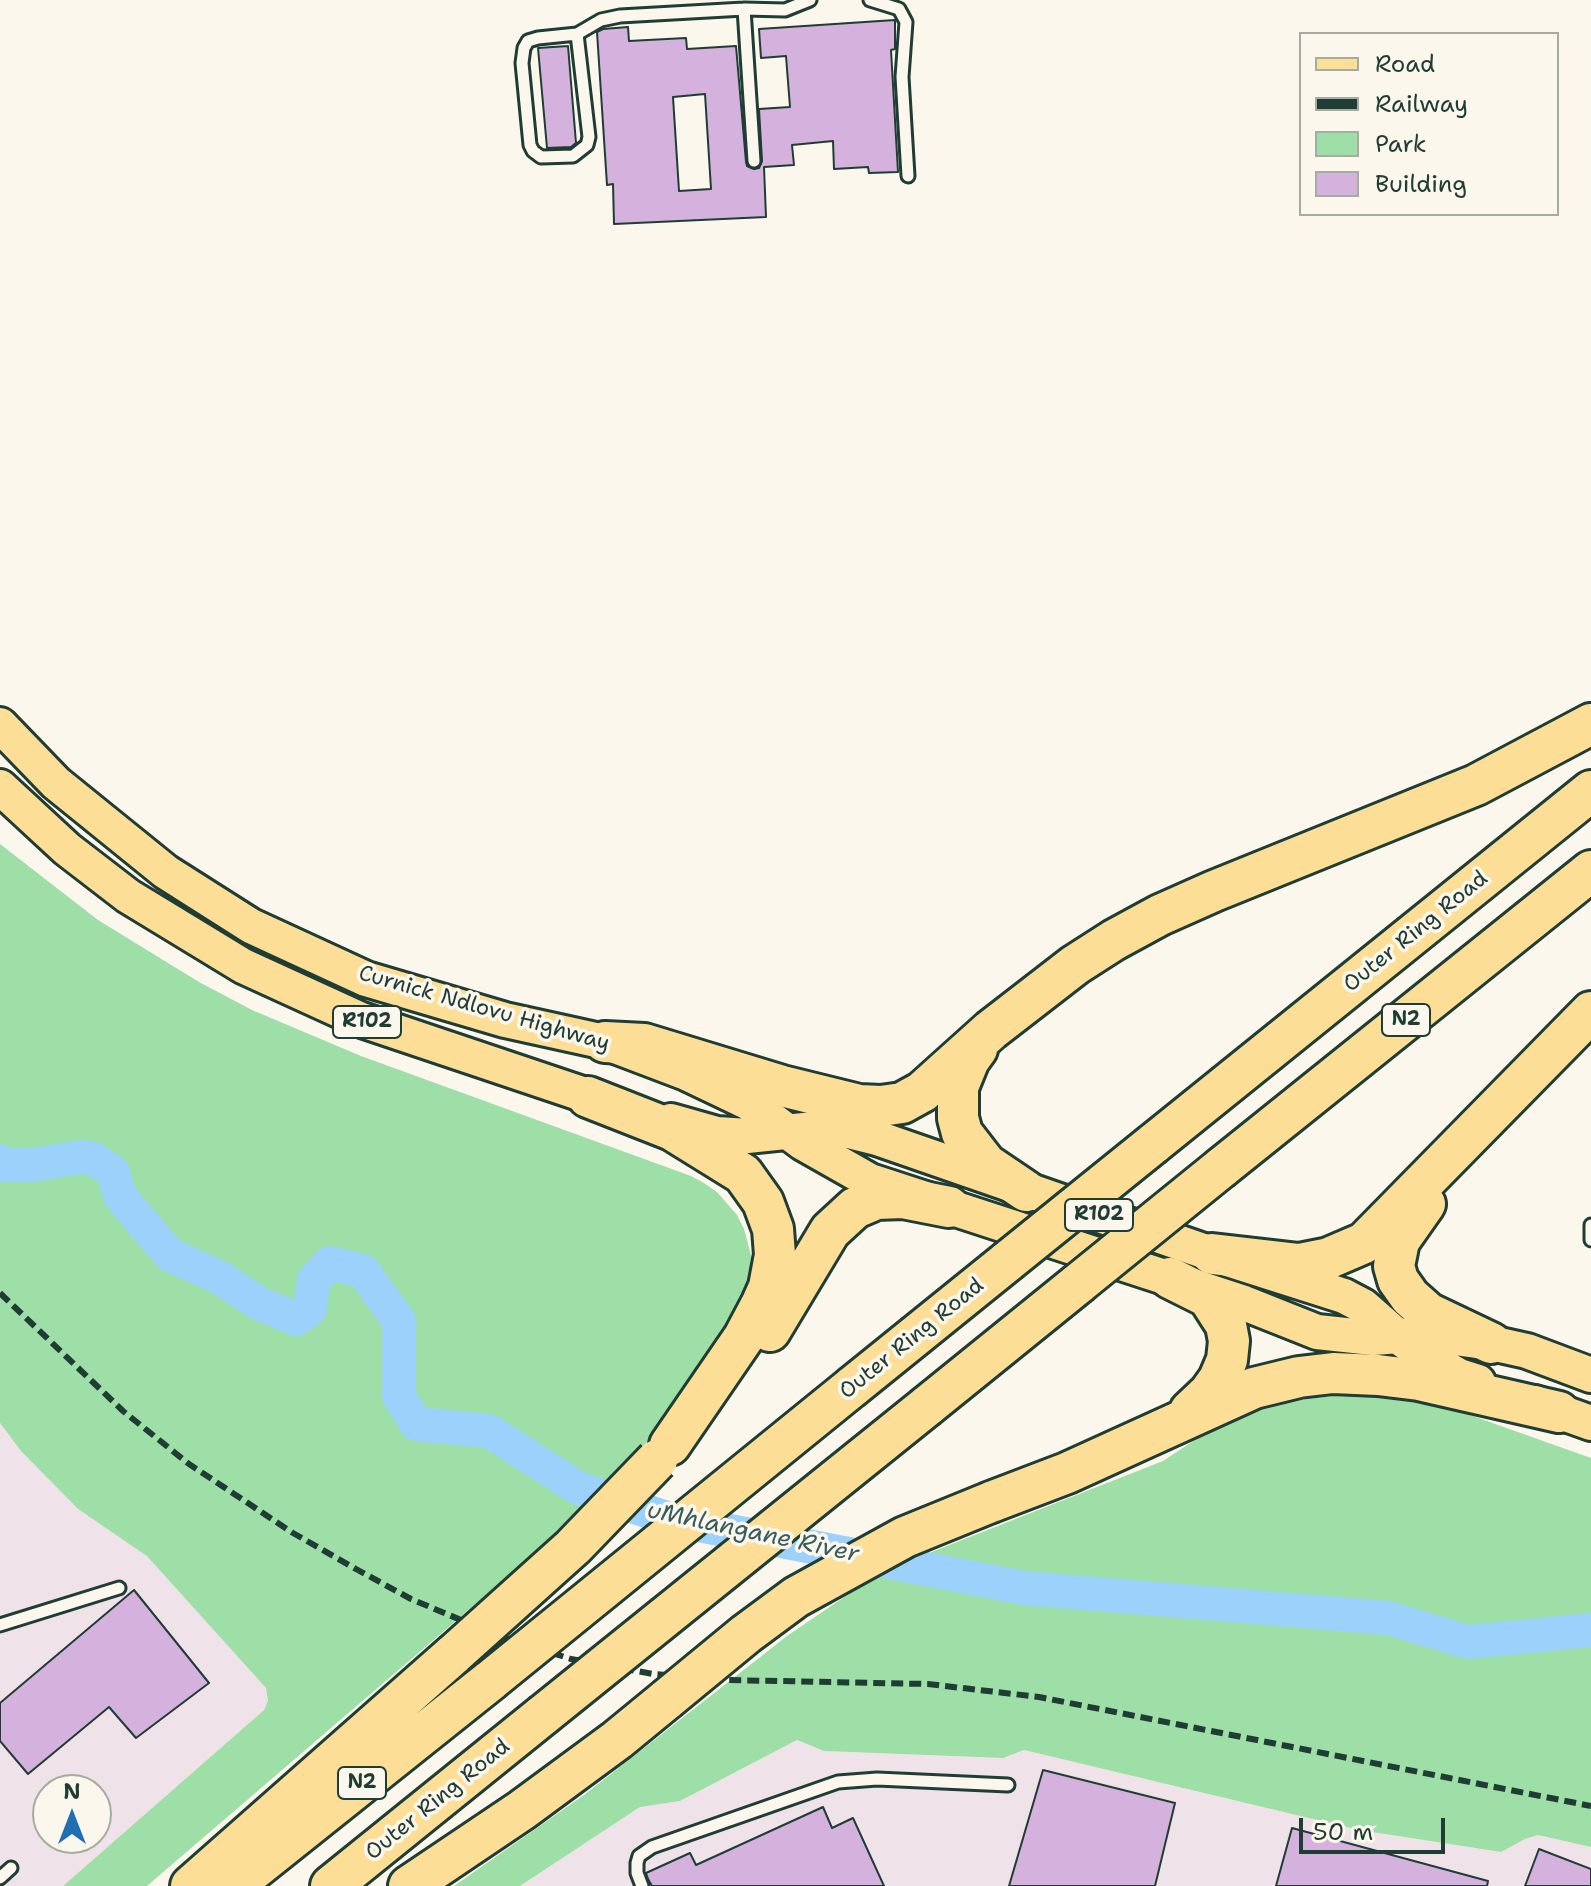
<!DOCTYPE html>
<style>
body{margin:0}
#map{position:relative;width:1591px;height:1886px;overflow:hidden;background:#fbf7ec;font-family:"Shantell Sans",sans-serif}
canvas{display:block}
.legend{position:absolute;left:1299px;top:32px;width:260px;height:184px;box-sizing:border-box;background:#fbf7ec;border:2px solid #a3ada2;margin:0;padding:10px 14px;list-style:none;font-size:24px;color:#1f3d34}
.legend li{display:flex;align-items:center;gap:16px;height:40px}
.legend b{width:40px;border:2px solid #a3ada2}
.north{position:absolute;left:32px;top:1774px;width:80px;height:80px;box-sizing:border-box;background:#fbf7ec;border:2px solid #a3ada2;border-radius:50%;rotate:0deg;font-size:22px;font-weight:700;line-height:32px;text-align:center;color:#1f3d34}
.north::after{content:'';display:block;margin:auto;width:28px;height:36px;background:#1f6fb2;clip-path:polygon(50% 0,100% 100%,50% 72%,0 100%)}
.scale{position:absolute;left:1299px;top:1818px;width:146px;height:36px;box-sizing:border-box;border:4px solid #1f3d34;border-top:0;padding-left:10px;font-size:24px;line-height:28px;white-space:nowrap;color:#1f3d34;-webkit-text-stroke:6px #fbf7ec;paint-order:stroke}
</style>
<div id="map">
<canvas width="1591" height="1886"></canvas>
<ul class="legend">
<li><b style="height:10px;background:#fdde96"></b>Road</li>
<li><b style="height:10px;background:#1f3d34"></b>Railway</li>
<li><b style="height:22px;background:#9edea7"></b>Park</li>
<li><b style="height:22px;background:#d4b2dd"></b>Building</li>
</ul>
<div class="north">N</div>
<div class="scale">50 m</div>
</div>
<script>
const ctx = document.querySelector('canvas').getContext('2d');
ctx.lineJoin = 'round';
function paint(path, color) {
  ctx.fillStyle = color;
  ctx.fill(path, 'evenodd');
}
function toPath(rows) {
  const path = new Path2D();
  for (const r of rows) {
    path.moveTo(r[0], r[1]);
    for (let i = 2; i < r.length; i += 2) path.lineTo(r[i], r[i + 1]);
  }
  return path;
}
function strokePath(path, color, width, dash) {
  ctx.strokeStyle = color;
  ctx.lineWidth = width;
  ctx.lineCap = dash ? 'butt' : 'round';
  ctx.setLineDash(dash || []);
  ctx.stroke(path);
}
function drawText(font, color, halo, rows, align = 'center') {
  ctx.font = font + ' "Shantell Sans",sans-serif';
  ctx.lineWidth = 7;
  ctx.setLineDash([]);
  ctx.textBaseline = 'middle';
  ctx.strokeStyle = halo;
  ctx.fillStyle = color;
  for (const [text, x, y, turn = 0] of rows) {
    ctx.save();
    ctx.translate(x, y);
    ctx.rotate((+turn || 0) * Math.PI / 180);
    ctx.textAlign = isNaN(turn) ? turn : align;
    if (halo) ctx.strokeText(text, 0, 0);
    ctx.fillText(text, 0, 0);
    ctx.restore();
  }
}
paint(toPath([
 [0,1423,21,1451,78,1509,147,1555,266,1688,268,1702,264,1710,63,1886,0,1886],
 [48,1790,96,1790,96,1838,48,1838],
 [797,1740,824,1751,1003,1758,1024,1750,1359,1830,1501,1852,1525,1839,1538,1835,1591,1847,1591,1886,520,1886,640,1807,680,1801]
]), '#efe2e8');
paint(toPath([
 [0,844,98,920,199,982,252,1010,361,1056,691,1176,704,1183,717,1192,737,1215,744,1229,752,1259,753,1274,748,1293,671,1415,593,1503,147,1886,63,1886,264,1710,268,1701,266,1688,147,1556,78,1509,21,1451,0,1423],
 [1347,1394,1409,1398,1439,1404,1591,1458,1591,1847,1538,1835,1525,1839,1501,1852,1359,1830,1024,1750,1003,1758,824,1751,797,1740,680,1801,640,1807,520,1886,454,1886,584,1795,787,1636,856,1589,929,1553,1163,1461,1201,1436,1256,1411,1286,1402]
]), '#9edea7');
strokePath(toPath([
 [0,1161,5,1165,32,1165,82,1157,94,1159,113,1172,120,1196,170,1255,219,1277,258,1303,296,1319,310,1309,314,1280,330,1263,363,1271,399,1321,399,1396,416,1424,489,1431,578,1488,673,1520,1024,1588,1388,1618,1468,1642,1591,1630]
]), '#9bd1fa', 34);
const building = toPath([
 [895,20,895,49,891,50,898,172,869,173,868,167,834,169,833,141,792,145,794,165,764,167,766,217,614,224,613,184,607,185,597,32,603,29,628,27,629,41,686,38,687,49,736,46,746,162,747,166,754,169,759,168,762,161,759,109,790,107,786,56,761,58,759,29,895,20],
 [705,94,711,189,679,191,673,97,705,94],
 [568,46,576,143,571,147,547,148,538,48,568,46],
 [134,1590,209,1683,136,1738,109,1707,28,1774,0,1741,0,1703,134,1590],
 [1043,1770,1175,1803,1155,1886,1009,1886,1043,1770],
 [823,1807,832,1828,853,1818,884,1886,652,1886,648,1879,646,1873,690,1853,696,1865,823,1807],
 [1292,1828,1488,1881,1487,1886,1276,1886,1292,1828],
 [1539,1849,1591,1869,1591,1886,1525,1886,1539,1849]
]);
paint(building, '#d4b2dd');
strokePath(building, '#1f3d34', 2);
const service = toPath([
 [870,0,899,9,906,22,902,77,908,176],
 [744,9,754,161],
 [577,34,589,137,587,145,573,156,541,157,533,151,530,145,522,63,524,48,528,41,538,38,577,34,601,20,620,16,744,9,785,10,810,0],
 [1591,1225,1591,1240],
 [0,1625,119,1588],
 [0,1878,11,1868],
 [642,1886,637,1873,637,1863,639,1856,652,1847,838,1782,877,1779,1008,1785]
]);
const primary = toPath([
 [0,725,56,783,166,872,251,926,366,979,505,1020,605,1042,684,1072,749,1103,803,1143,870,1181,1244,1303,1317,1332,1373,1338,1426,1334,1491,1343,1527,1351,1591,1375],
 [0,787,67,849,128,896,243,966,359,1019,612,1104],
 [671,1121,717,1134,747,1136,814,1129,845,1130,877,1138,1212,1254,1344,1296,1363,1306,1397,1336,1428,1358,1459,1376,1478,1382],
 [1535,1403,1591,1423]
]);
const motorway = toPath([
 [605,1042,644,1044,782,1086,859,1105,881,1106,902,1103,922,1092,991,1030,1075,965,1114,940,1160,915,1214,891,1476,785,1591,724],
 [977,1049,969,1060,958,1087,958,1118,962,1133,986,1164,1026,1191],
 [588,1097,672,1130,743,1174,763,1202,773,1229,775,1255,769,1287,761,1305,744,1337,670,1445],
 [1153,1144,1591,791],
 [1221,1168,1591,871],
 [1425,1204,1399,1241,1394,1266,1398,1280,1410,1297,1428,1313,1491,1343],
 [1212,1254,1299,1264,1329,1258,1364,1243,1591,1012],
 [1170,1278,1208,1297,1226,1325,1229,1341,1227,1360,1219,1379,1209,1393,1190,1411],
 [770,1331,830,1231,855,1208,876,1199,903,1198,949,1207],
 [852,1387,1008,1261],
 [927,1406,1079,1283],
 [991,1502,1067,1473,1254,1388,1299,1377,1333,1373,1378,1375,1419,1380,1559,1412],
 [191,1886,454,1654],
 [233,1886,491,1680],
 [331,1886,543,1715],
 [409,1886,522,1810,617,1740,667,1699]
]);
strokePath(service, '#1f3d34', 17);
strokePath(primary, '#1f3d34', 40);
strokePath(motorway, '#1f3d34', 46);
strokePath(service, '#fbf7ec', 11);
strokePath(primary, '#fdde96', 34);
strokePath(motorway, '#fdde96', 40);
strokePath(toPath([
 [0,1293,123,1411,189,1464,293,1533,356,1569,411,1599,499,1636,571,1659,653,1674,727,1680,928,1684,1039,1697,1591,1806]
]), '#1f3d34', 6, [12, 6]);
const motorwayBridge = toPath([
 [1008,1261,1153,1144],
 [1079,1283,1221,1168],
 [454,1654,573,1547,657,1460],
 [491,1680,852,1387],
 [667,1699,746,1634,796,1597,905,1537,991,1502],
 [543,1715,927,1406]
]);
strokePath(motorwayBridge, '#1f3d34', 46, []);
strokePath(motorwayBridge, '#fdde96', 40);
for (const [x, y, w] of [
 [1406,1020,48],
 [367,1022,68],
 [1099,1215,68],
 [362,1783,48]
]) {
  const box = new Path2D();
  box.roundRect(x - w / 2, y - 16, w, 32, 6);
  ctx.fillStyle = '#fbf7ec';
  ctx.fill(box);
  strokePath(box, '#1f3d34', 2);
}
drawText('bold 20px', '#1f3d34', null, [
 ["N2",1406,1020],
 ["R102",367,1022],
 ["R102",1099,1215],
 ["N2",362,1783]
]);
drawText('22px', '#1f3d34', '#fbf7ec', [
 ["Outer Ring Road",1416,932,-39],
 ["Curnick Ndlovu Highway",484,1009,16],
 ["Outer Ring Road",912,1339,-39],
 ["Outer Ring Road",438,1800,-39]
]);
drawText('italic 24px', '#385b5c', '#fbf7ec', [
 ["uMhlangane River",753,1533,12]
]);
</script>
